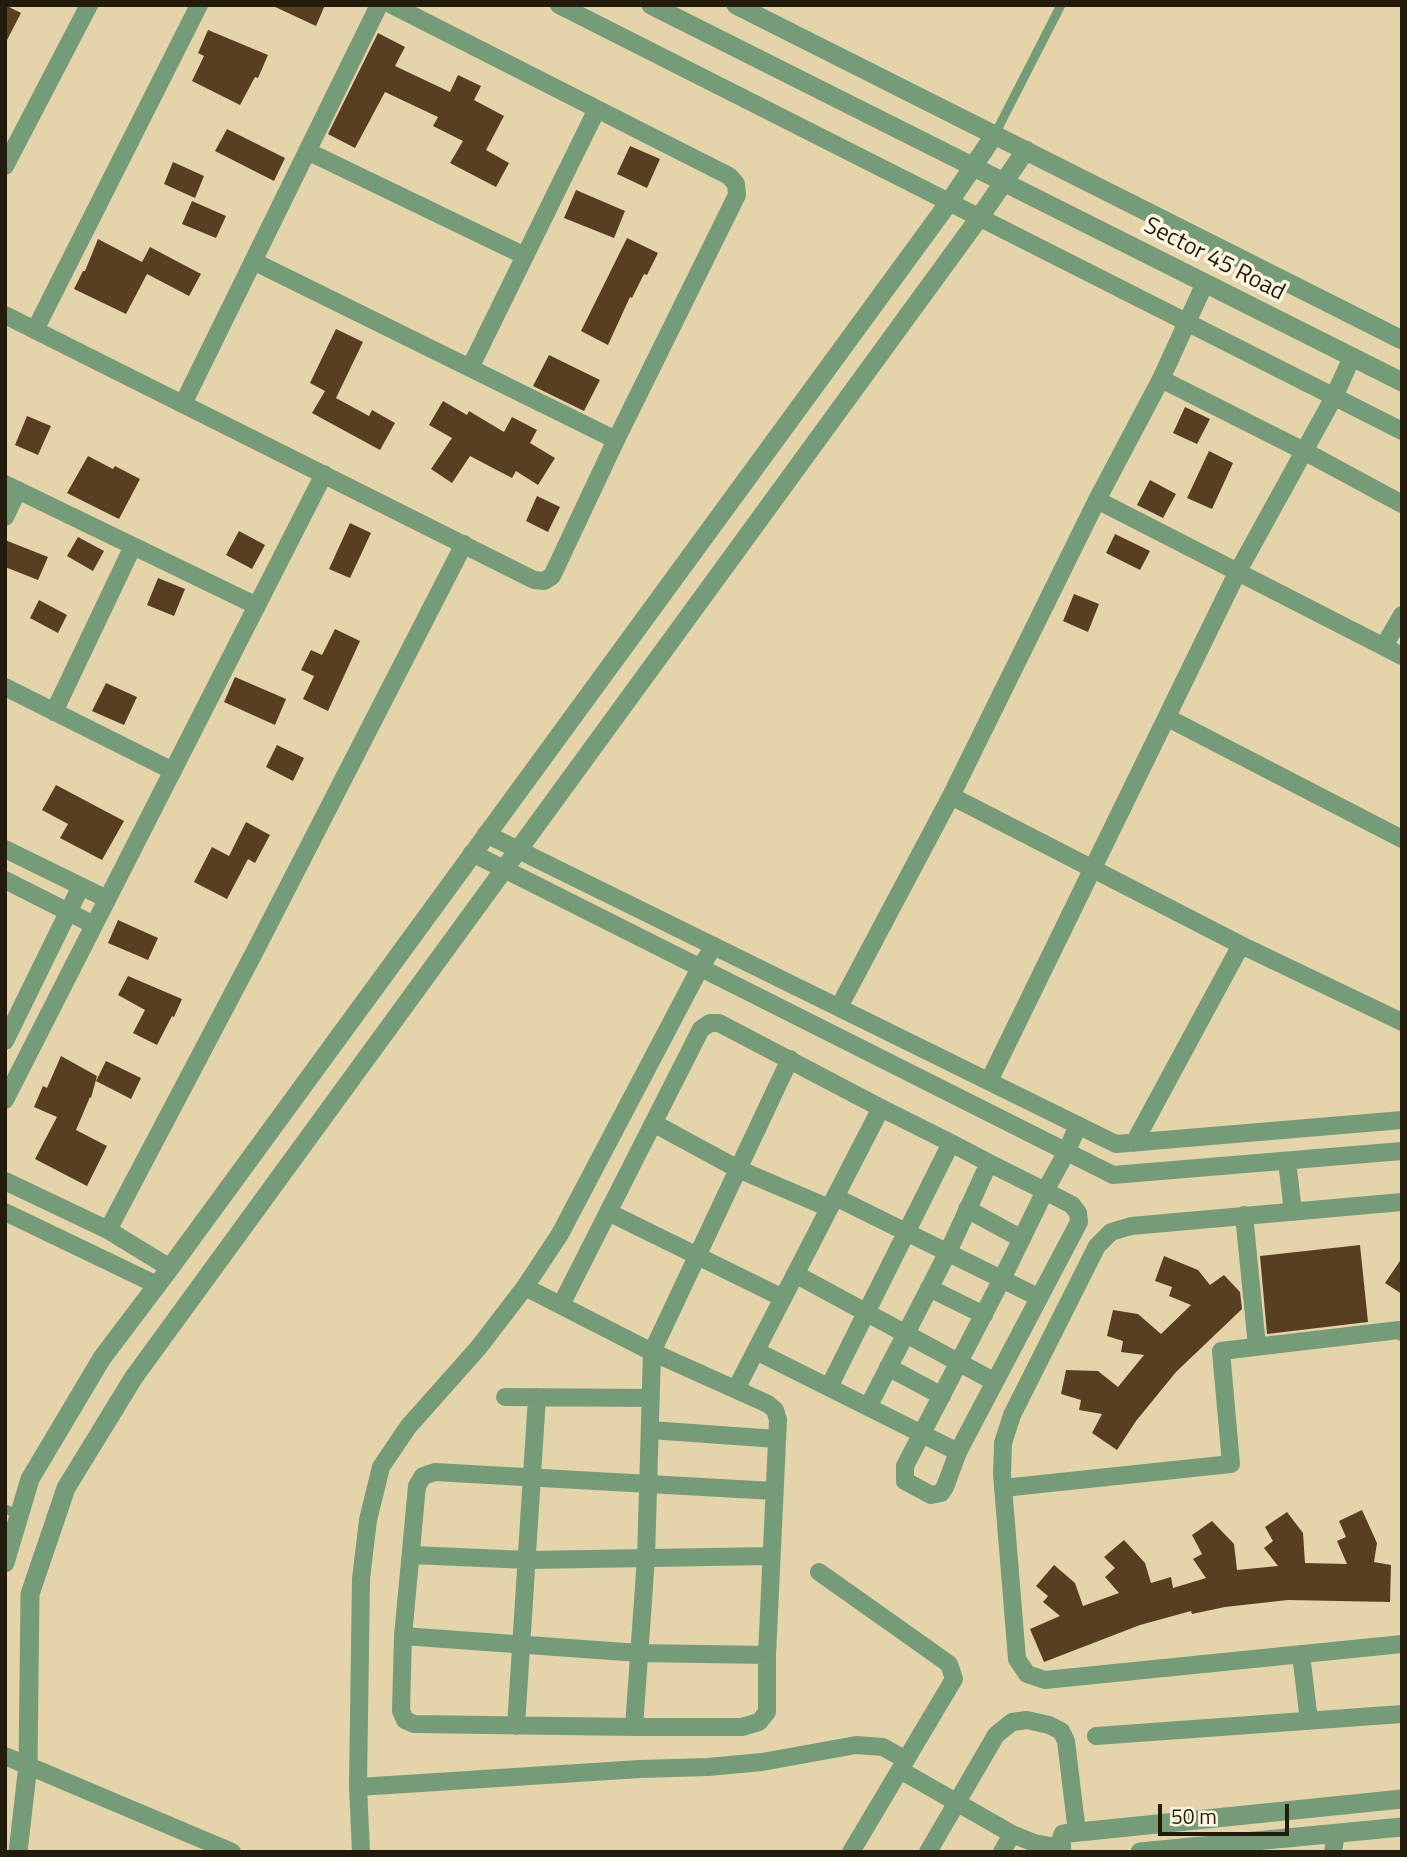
<!DOCTYPE html>
<style>
body{margin:0}
#map{position:relative;width:1407px;height:1857px;overflow:hidden;background:#e5d3aa;font-family:"Titillium Web",sans-serif}
canvas{display:block}
.frame{position:absolute;inset:0;border:7px solid #231c0d;pointer-events:none}
.scale{position:absolute;left:1158px;top:1804px;width:131px;height:32px;box-sizing:border-box;border:4px solid #231c0d;border-top:0;padding-left:9px;font-size:21px;line-height:24px;white-space:nowrap;color:#231c0d;-webkit-text-stroke:5px #fef5e0;paint-order:stroke}
</style>
<div id="map">
<canvas width="1407" height="1857"></canvas>
<div class="frame"></div>
<div class="scale">50 m</div>
</div>
<script>
const ctx = document.querySelector('canvas').getContext('2d');
ctx.lineJoin = 'round';
function paint(path, color) {
  ctx.fillStyle = color;
  ctx.fill(path, 'evenodd');
}
function toPath(rows) {
  const path = new Path2D();
  for (const r of rows) {
    path.moveTo(r[0], r[1]);
    for (let i = 2; i < r.length; i += 2) path.lineTo(r[i], r[i + 1]);
  }
  return path;
}
function strokePath(path, color, width, dash) {
  ctx.strokeStyle = color;
  ctx.lineWidth = width;
  ctx.lineCap = dash ? 'butt' : 'round';
  ctx.setLineDash(dash || []);
  ctx.stroke(path);
}
function drawText(font, color, halo, rows, align = 'center') {
  ctx.font = font + ' "Titillium Web",sans-serif';
  ctx.lineWidth = 7;
  ctx.setLineDash([]);
  ctx.textBaseline = 'middle';
  ctx.strokeStyle = halo;
  ctx.fillStyle = color;
  for (const [text, x, y, turn = 0] of rows) {
    ctx.save();
    ctx.translate(x, y);
    ctx.rotate((+turn || 0) * Math.PI / 180);
    ctx.textAlign = isNaN(turn) ? turn : align;
    if (halo) ctx.strokeText(text, 0, 0);
    ctx.fillText(text, 0, 0);
    ctx.restore();
  }
}
paint(toPath([
 [5,5,21,13,5,44],
 [271,5,325,5,316,26],
 [208,30,268,55,258,78,255,77,240,105,192,81,204,56,198,53],
 [378,33,405,47,395,66,450,92,458,75,481,86,474,100,504,116,486,150,509,163,496,187,450,163,463,141,433,126,438,117,385,92,355,148,328,134],
 [227,129,285,158,274,181,215,151],
 [630,146,660,159,647,188,617,174],
 [173,162,204,176,195,198,164,184],
 [576,190,625,211,614,238,564,218],
 [192,201,226,216,216,238,182,224],
 [627,238,658,253,647,275,644,274,632,298,630,297,608,345,581,331],
 [98,239,142,262,150,247,201,274,189,296,147,274,126,314,74,289,83,271,85,271],
 [336,329,363,342,336,398,369,416,372,410,395,423,380,450,312,413,325,391,310,383],
 [549,355,600,380,584,411,533,386],
 [443,401,467,415,469,411,504,432,512,417,537,430,530,443,555,458,538,485,516,471,512,478,470,456,452,483,431,469,452,438,429,425],
 [1185,407,1210,419,1197,444,1173,433],
 [27,416,51,426,38,455,15,445],
 [1209,451,1233,463,1212,509,1187,498],
 [88,456,113,469,115,466,140,479,119,519,67,493],
 [1150,480,1176,494,1163,518,1137,505],
 [537,496,560,507,548,532,526,521],
 [350,523,371,533,350,578,329,569],
 [239,531,265,545,252,569,226,555],
 [1115,534,1150,551,1140,570,1106,553],
 [78,537,104,551,93,571,67,556],
 [5,540,48,557,38,580,5,567],
 [158,578,185,589,174,616,147,605],
 [1074,594,1099,604,1088,632,1063,621],
 [39,600,67,615,58,633,30,618],
 [335,629,360,641,328,711,303,699,314,676,301,670,311,650,322,655],
 [235,677,286,699,275,725,224,702],
 [106,683,137,697,124,725,92,711],
 [277,745,304,758,293,781,266,767],
 [56,785,124,821,102,860,60,838,68,824,42,810],
 [246,822,270,835,255,863,248,859,227,899,194,882,212,847,229,856],
 [118,920,158,938,148,960,108,943],
 [128,976,182,999,174,1017,172,1016,157,1045,133,1033,145,1010,118,995],
 [61,1056,97,1076,91,1098,90,1097,76,1130,107,1146,87,1186,35,1159,57,1117,34,1107,43,1086,47,1088],
 [106,1061,141,1078,131,1099,96,1081],
 [1360,1245,1368,1322,1267,1334,1260,1256],
 [1164,1256,1198,1270,1210,1285,1224,1275,1240,1292,1242,1309,1176,1372,1136,1421,1117,1450,1092,1433,1102,1414,1079,1410,1081,1400,1061,1394,1066,1370,1098,1371,1118,1387,1144,1355,1121,1352,1123,1341,1107,1336,1113,1310,1138,1314,1161,1334,1191,1305,1169,1296,1172,1287,1155,1281],
 [1402,1258,1402,1294,1385,1283],
 [1362,1510,1377,1543,1374,1562,1391,1565,1390,1602,1288,1600,1225,1607,1192,1614,1191,1611,1140,1625,1044,1662,1030,1629,1060,1616,1043,1602,1048,1596,1036,1586,1054,1565,1075,1583,1083,1606,1119,1593,1105,1577,1115,1568,1104,1557,1124,1540,1145,1563,1151,1583,1171,1577,1173,1588,1206,1578,1193,1559,1202,1554,1192,1535,1212,1521,1234,1544,1237,1570,1278,1566,1264,1548,1273,1541,1265,1527,1287,1512,1303,1533,1305,1563,1347,1564,1337,1541,1346,1537,1339,1521]
]), '#593f22');
strokePath(toPath([
 [995,134,1061,5],
 [5,1509,20,1515]
]), '#759c78', 9);
strokePath(toPath([
 [559,5,1402,431],
 [307,151,525,256],
 [5,166,89,5],
 [253,261,616,440],
 [5,315,534,580,544,581,552,576,616,440,737,195,736,184,729,176,392,5],
 [35,330,199,5],
 [470,368,597,109],
 [1161,379,1304,451,1402,504],
 [183,404,379,5],
 [5,484,257,606],
 [1097,500,1402,656],
 [5,517,18,490],
 [1384,646,1402,615],
 [5,687,173,771],
 [54,712,133,546],
 [1168,718,1402,839],
 [951,796,1241,945,1402,1022],
 [486,834,1116,1144,1402,1120],
 [5,849,107,899],
 [472,853,1113,1175,1402,1151],
 [5,880,94,925],
 [839,1007,951,796,1097,500,1161,379,1205,283],
 [5,1041,81,886],
 [989,1081,1237,573,1334,397,1352,357],
 [5,1100,324,474],
 [881,1108,951,1143,989,1163,1045,1191,1072,1205,1078,1213,1079,1222,958,1452,945,1487,941,1493,931,1495,905,1481,905,1466,1002,1279,1045,1191,1066,1153,1078,1125],
 [655,1124,738,1169,829,1208],
 [1134,1143,1241,945],
 [1287,1161,1293,1212],
 [5,1181,108,1230,170,1268],
 [835,1197,1038,1297],
 [1402,1202,1131,1226,1111,1232,1097,1246,1012,1415,1003,1443,1002,1474,1017,1659,1027,1674,1045,1680,1402,1644],
 [967,1209,1022,1239],
 [5,1212,157,1285],
 [608,1212,783,1298],
 [1244,1215,1257,1346],
 [108,1230,254,953,464,544],
 [795,1274,995,1382],
 [525,1287,652,1352,768,1404,775,1410,778,1420,767,1655,767,1712,759,1722,742,1727,634,1727,414,1724,405,1720,401,1711,403,1636,417,1486,423,1476,435,1472,774,1491],
 [929,1288,984,1315],
 [561,1305,701,1029,710,1023,719,1023,881,1108,736,1389],
 [756,1351,958,1452],
 [888,1367,942,1396],
 [829,1387,951,1143],
 [505,1397,651,1398],
 [868,1407,948,1252,989,1163],
 [650,1430,777,1439],
 [1003,1488,1231,1464,1221,1351,1399,1330,1402,1332],
 [412,1555,528,1560,771,1556],
 [819,1572,949,1664,954,1679,851,1852],
 [403,1636,639,1653,767,1655],
 [1301,1654,1309,1721],
 [516,1726,537,1397],
 [634,1727,646,1558,652,1352,790,1059],
 [1096,1736,1402,1714],
 [5,1756,232,1852],
 [900,1770,1012,1834,1034,1843,1061,1848],
 [358,1787,640,1769,708,1767,762,1762,856,1745,883,1747,906,1760],
 [361,1852,358,1787,361,1579,368,1520,381,1467,408,1427,479,1347,525,1287,560,1234,700,968,714,946],
 [928,1852,996,1735,1012,1722,1027,1720,1049,1725,1061,1731,1066,1741,1077,1832],
 [1002,1852,1012,1834],
 [1333,1852,1336,1833]
]), '#759c78', 18);
strokePath(toPath([
 [651,5,1402,382],
 [736,5,1402,340],
 [5,1563,30,1479,102,1358,170,1268,950,201,995,134],
 [18,1852,28,1765,30,1594,66,1488,134,1377,979,218,1026,150],
 [1062,1852,1061,1840,1063,1834,1069,1833,1402,1799],
 [1140,1852,1402,1827]
]), '#759c78', 19);
drawText('24px', '#231c0d', '#fef5e0', [
 ["Sector 45 Road",1214,260,27]
]);
</script>
